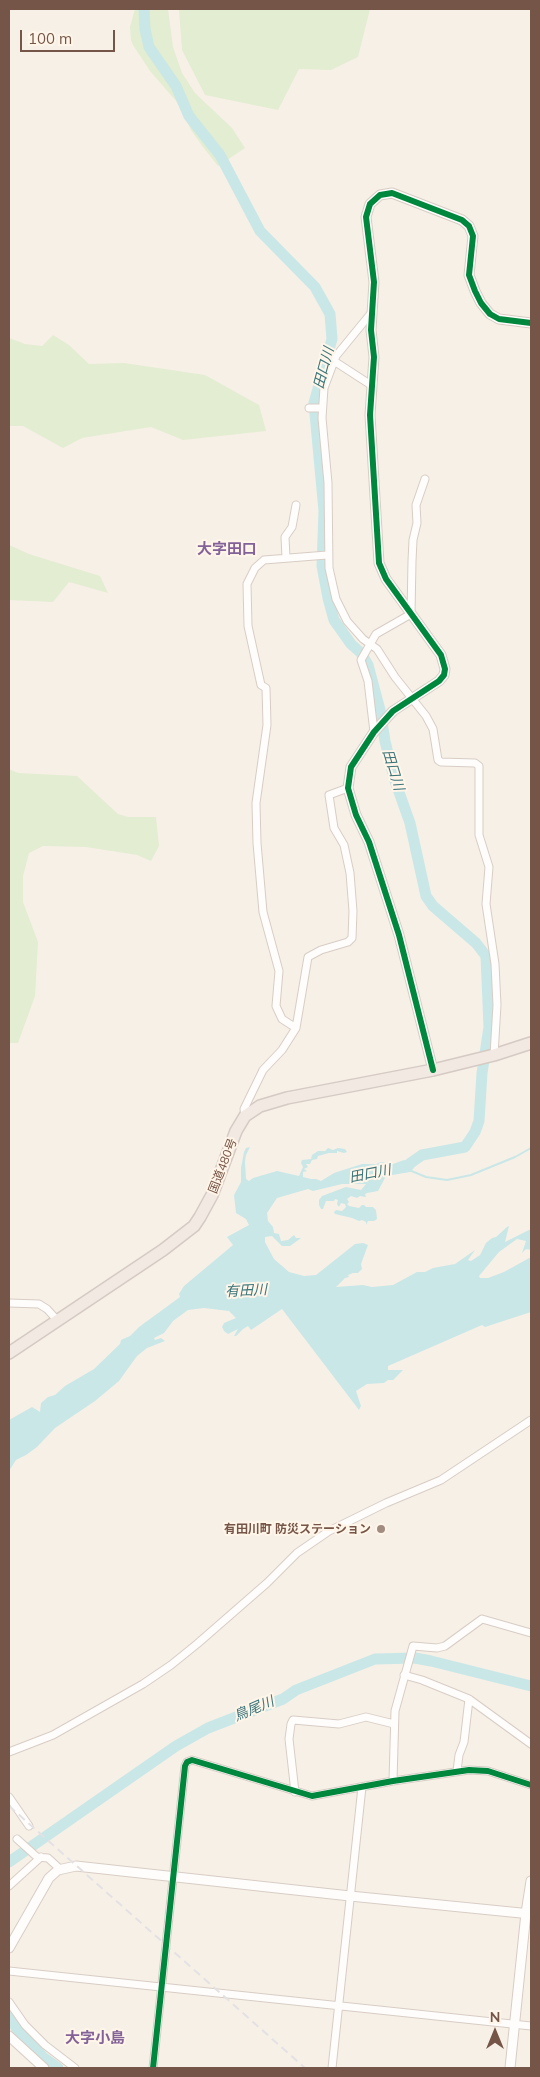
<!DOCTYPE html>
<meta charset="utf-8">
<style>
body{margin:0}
#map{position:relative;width:540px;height:2077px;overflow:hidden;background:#f7f0e7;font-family:Mulish,sans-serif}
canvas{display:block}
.frame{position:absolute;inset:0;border:10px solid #755547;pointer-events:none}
.north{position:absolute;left:470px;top:2007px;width:50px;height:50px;-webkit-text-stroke:4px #fff5e8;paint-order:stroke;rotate:0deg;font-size:14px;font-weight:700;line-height:20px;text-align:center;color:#755547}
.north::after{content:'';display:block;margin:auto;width:18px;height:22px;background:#755547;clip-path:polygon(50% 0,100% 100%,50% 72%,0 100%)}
.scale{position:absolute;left:20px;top:30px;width:95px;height:22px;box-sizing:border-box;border:2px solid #755547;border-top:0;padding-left:6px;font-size:15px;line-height:18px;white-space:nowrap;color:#755547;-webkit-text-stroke:4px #fff5e8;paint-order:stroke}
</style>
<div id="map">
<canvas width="540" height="2077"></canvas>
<div class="frame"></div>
<div class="north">N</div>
<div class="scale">100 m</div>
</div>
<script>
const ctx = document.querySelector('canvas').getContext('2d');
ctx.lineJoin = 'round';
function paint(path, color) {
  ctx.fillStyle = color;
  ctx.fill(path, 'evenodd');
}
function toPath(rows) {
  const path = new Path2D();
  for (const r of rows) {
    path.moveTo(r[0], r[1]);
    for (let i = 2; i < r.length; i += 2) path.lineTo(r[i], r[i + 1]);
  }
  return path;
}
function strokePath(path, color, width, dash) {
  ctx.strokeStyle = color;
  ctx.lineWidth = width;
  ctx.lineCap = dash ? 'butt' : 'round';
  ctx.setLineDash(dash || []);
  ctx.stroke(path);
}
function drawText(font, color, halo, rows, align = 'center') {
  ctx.font = font + ' Mulish,"Noto Sans JP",sans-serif';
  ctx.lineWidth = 4;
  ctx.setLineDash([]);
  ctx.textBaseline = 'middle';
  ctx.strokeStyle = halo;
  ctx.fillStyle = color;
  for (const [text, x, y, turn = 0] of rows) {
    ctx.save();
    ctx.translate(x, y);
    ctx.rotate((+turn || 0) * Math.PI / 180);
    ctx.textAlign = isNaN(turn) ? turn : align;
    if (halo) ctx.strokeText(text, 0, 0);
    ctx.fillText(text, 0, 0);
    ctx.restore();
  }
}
paint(toPath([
 [135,9,168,9,173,47,182,73,195,93,232,128,245,148,218,166,203,147,191,130,177,102,150,71,133,45,131,40,130,27],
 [179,9,370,9,358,57,331,70,299,69,278,110,205,95,182,50],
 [53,335,69,345,89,364,124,363,205,375,259,405,266,431,183,440,151,427,82,438,63,448,23,426,9,426,9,338,25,344,42,346],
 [9,545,29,554,100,576,108,593,69,582,53,602,9,600],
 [9,769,18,773,77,776,118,814,128,817,156,817,159,846,151,861,137,855,86,847,43,846,29,853,23,876,23,902,38,942,35,996,18,1043,9,1043]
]), '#e3edd1');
paint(toPath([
 [250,1147,246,1155,245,1162,246,1179,249,1181,253,1178,277,1171,299,1176,303,1167,301,1163,302,1160,311,1159,312,1155,318,1151,325,1151,328,1148,333,1150,338,1148,345,1149,347,1152,344,1153,337,1151,337,1153,329,1153,318,1156,317,1159,312,1160,310,1164,306,1164,308,1167,304,1169,307,1171,303,1172,303,1177,311,1179,316,1179,321,1181,334,1173,362,1164,376,1164,381,1162,393,1164,404,1160,407,1162,408,1158,416,1155,417,1157,414,1168,410,1172,386,1176,378,1191,367,1193,365,1194,366,1197,360,1196,357,1198,351,1196,347,1199,349,1202,347,1204,349,1206,359,1208,362,1205,364,1205,366,1207,373,1207,376,1210,377,1219,374,1221,368,1221,366,1225,366,1222,362,1220,359,1221,352,1218,335,1214,334,1212,336,1210,342,1211,346,1207,345,1204,341,1203,339,1207,337,1204,338,1200,335,1199,334,1201,326,1201,323,1209,321,1209,319,1205,319,1200,322,1196,346,1187,361,1190,366,1184,342,1184,313,1191,308,1189,277,1198,267,1213,268,1221,273,1227,274,1233,279,1234,281,1241,288,1240,294,1235,296,1238,301,1238,290,1246,282,1246,272,1236,265,1237,265,1242,274,1259,289,1272,304,1276,316,1275,355,1244,363,1243,368,1245,361,1264,362,1269,358,1273,353,1273,348,1275,349,1277,345,1278,336,1287,363,1285,372,1287,393,1285,417,1272,425,1272,433,1268,455,1264,475,1250,468,1260,471,1261,480,1255,486,1243,492,1238,496,1237,507,1227,509,1226,505,1242,531,1229,531,1250,526,1249,522,1253,526,1241,517,1239,499,1252,479,1276,480,1278,488,1278,504,1272,531,1257,531,1312,485,1327,482,1325,388,1366,388,1370,403,1370,393,1380,388,1380,384,1383,367,1384,356,1391,361,1406,359,1410,282,1309,251,1330,248,1326,243,1329,236,1336,234,1336,238,1329,228,1334,224,1331,222,1327,224,1323,236,1318,229,1311,204,1308,188,1310,173,1321,164,1333,154,1338,155,1340,161,1338,165,1341,147,1348,137,1356,119,1381,95,1401,55,1428,37,1447,26,1455,16,1460,9,1471,9,1420,32,1407,40,1412,41,1403,48,1397,55,1395,65,1386,94,1369,120,1344,121,1340,130,1336,139,1327,180,1297,179,1294,184,1286,233,1245,227,1237,249,1225,246,1219,236,1213,234,1195,241,1182,241,1168,244,1152,246,1148]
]), '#c9e7e7');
strokePath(toPath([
 [409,1170,426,1177,447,1180,471,1175,515,1157,531,1148]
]), '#c9e7e7', 2);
strokePath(toPath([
 [144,9,145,29,149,47,176,86,189,116,220,155,260,231,315,287,330,314,332,339,314,403,324,511,322,566,328,598,334,620,351,644,361,653,368,665,380,710,385,741,394,778,410,823,426,896,433,906,476,943,486,956,489,1027,482,1073,479,1121,475,1132,465,1147,422,1155,405,1167],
 [9,1862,176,1746,208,1728,283,1699,296,1690,375,1659,415,1658,431,1661,531,1686],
 [9,2017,17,2029,44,2058,58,2068]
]), '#c9e7e7', 11);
const minor = toPath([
 [372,312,336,356,324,388,322,418,328,483,329,568,336,599,347,621,363,639,377,649,395,677,426,716,433,729,438,760,441,762,475,763,479,766,479,835,489,867,486,904,495,964,497,1005,494,1055],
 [334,361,371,385],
 [309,408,322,408],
 [286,558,285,537,292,527,296,505],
 [374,732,368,681,361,660,376,634,411,614,412,561,413,540,417,523,416,505,425,479],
 [296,1028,282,1019,276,1006,279,971,263,912,257,843,256,803,267,725,266,688,261,685,248,626,247,584,255,568,264,560,327,555],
 [245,1116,244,1109,263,1070,282,1050,296,1028,308,957,321,950,348,942,352,938,353,911,350,873,344,845,334,828,329,795,348,788],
 [9,1303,39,1304,47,1309,58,1321],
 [404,1675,422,1680,469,1699,531,1744],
 [9,1752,53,1735,143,1684,171,1665,197,1644,267,1583,297,1553,329,1531,386,1503,441,1480,531,1420],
 [457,1771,459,1755,464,1742,469,1699],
 [393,1781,395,1711,413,1646,437,1648,445,1646,482,1619,531,1633],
 [295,1792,289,1739,291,1724,293,1720,339,1724,366,1717,394,1724],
 [9,1797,29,1826],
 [17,1839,37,1857,48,1858,60,1869],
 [9,1886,41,1857],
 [9,1971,531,2026],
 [9,2002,25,2025,45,2045,75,2068],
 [153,2068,185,1766,187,1762,192,1760,312,1796,393,1781,469,1770,488,1771,531,1785],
 [332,2068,362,1787]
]);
const tertiary = toPath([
 [433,1070,399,935,369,842,356,815,348,788,351,767,374,732,393,711,439,681,444,675,445,669,441,655,386,579,379,563,370,415,374,357,371,330,374,282,366,217,370,204,380,195,392,193,462,220,469,226,473,236,469,275,475,291,481,303,490,314,499,319,531,323],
 [9,1948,49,1878,58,1870,76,1866,350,1896,531,1914]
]);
const secondary = toPath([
 [9,2036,44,2068],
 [510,2068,526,1913,531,1881]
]);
const trunk = toPath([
 [9,1353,163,1250,194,1226,200,1217,212,1195,236,1131,245,1116,260,1106,287,1098,433,1070,494,1055,531,1043]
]);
strokePath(minor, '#d8cdc5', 9);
strokePath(tertiary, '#d8cdc5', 11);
strokePath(secondary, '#d7ccc4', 11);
strokePath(trunk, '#d5cac4', 14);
strokePath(minor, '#fefdfb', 7);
strokePath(tertiary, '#fefdfb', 9);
strokePath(secondary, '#fefdfb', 9);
strokePath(trunk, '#f2e9e3', 11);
strokePath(toPath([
 [9,1806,305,2068]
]), '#e4e1e4', 2, [8, 5]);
strokePath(toPath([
 [433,1070,399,935,369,842,356,815,348,788,351,767,374,732,393,711,439,681,444,675,445,669,441,655,386,579,379,563,370,415,374,357,371,330,374,282,366,217,370,204,380,195,392,193,462,220,469,226,473,236,469,275,475,291,481,303,490,314,499,319,531,323],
 [153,2068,185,1766,187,1762,192,1760,312,1796,393,1781,469,1770,488,1771,531,1785]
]), '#00873e', 6);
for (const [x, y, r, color] of [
 [381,1529,5,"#a28b7f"]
]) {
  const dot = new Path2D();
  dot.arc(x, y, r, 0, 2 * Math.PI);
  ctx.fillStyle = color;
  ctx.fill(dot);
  strokePath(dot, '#fff5e8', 2);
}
drawText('12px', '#755547', '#fff5e8', [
 ["国道480号",223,1166,-69]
]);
drawText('bold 12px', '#755547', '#fff5e8', [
 ["有田川町 防災ステーション",371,1529]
], 'right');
drawText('italic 14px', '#3a757c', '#fff5e8', [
 ["田口川",324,368,-75],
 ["田口川",393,770,73],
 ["田口川",370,1174,-11],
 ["有田川",246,1291,-3],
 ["鳥尾川",254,1709,-23]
]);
drawText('bold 15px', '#836299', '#fff5e8', [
 ["大字田口",227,549],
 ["大字小島",95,2038]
]);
</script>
